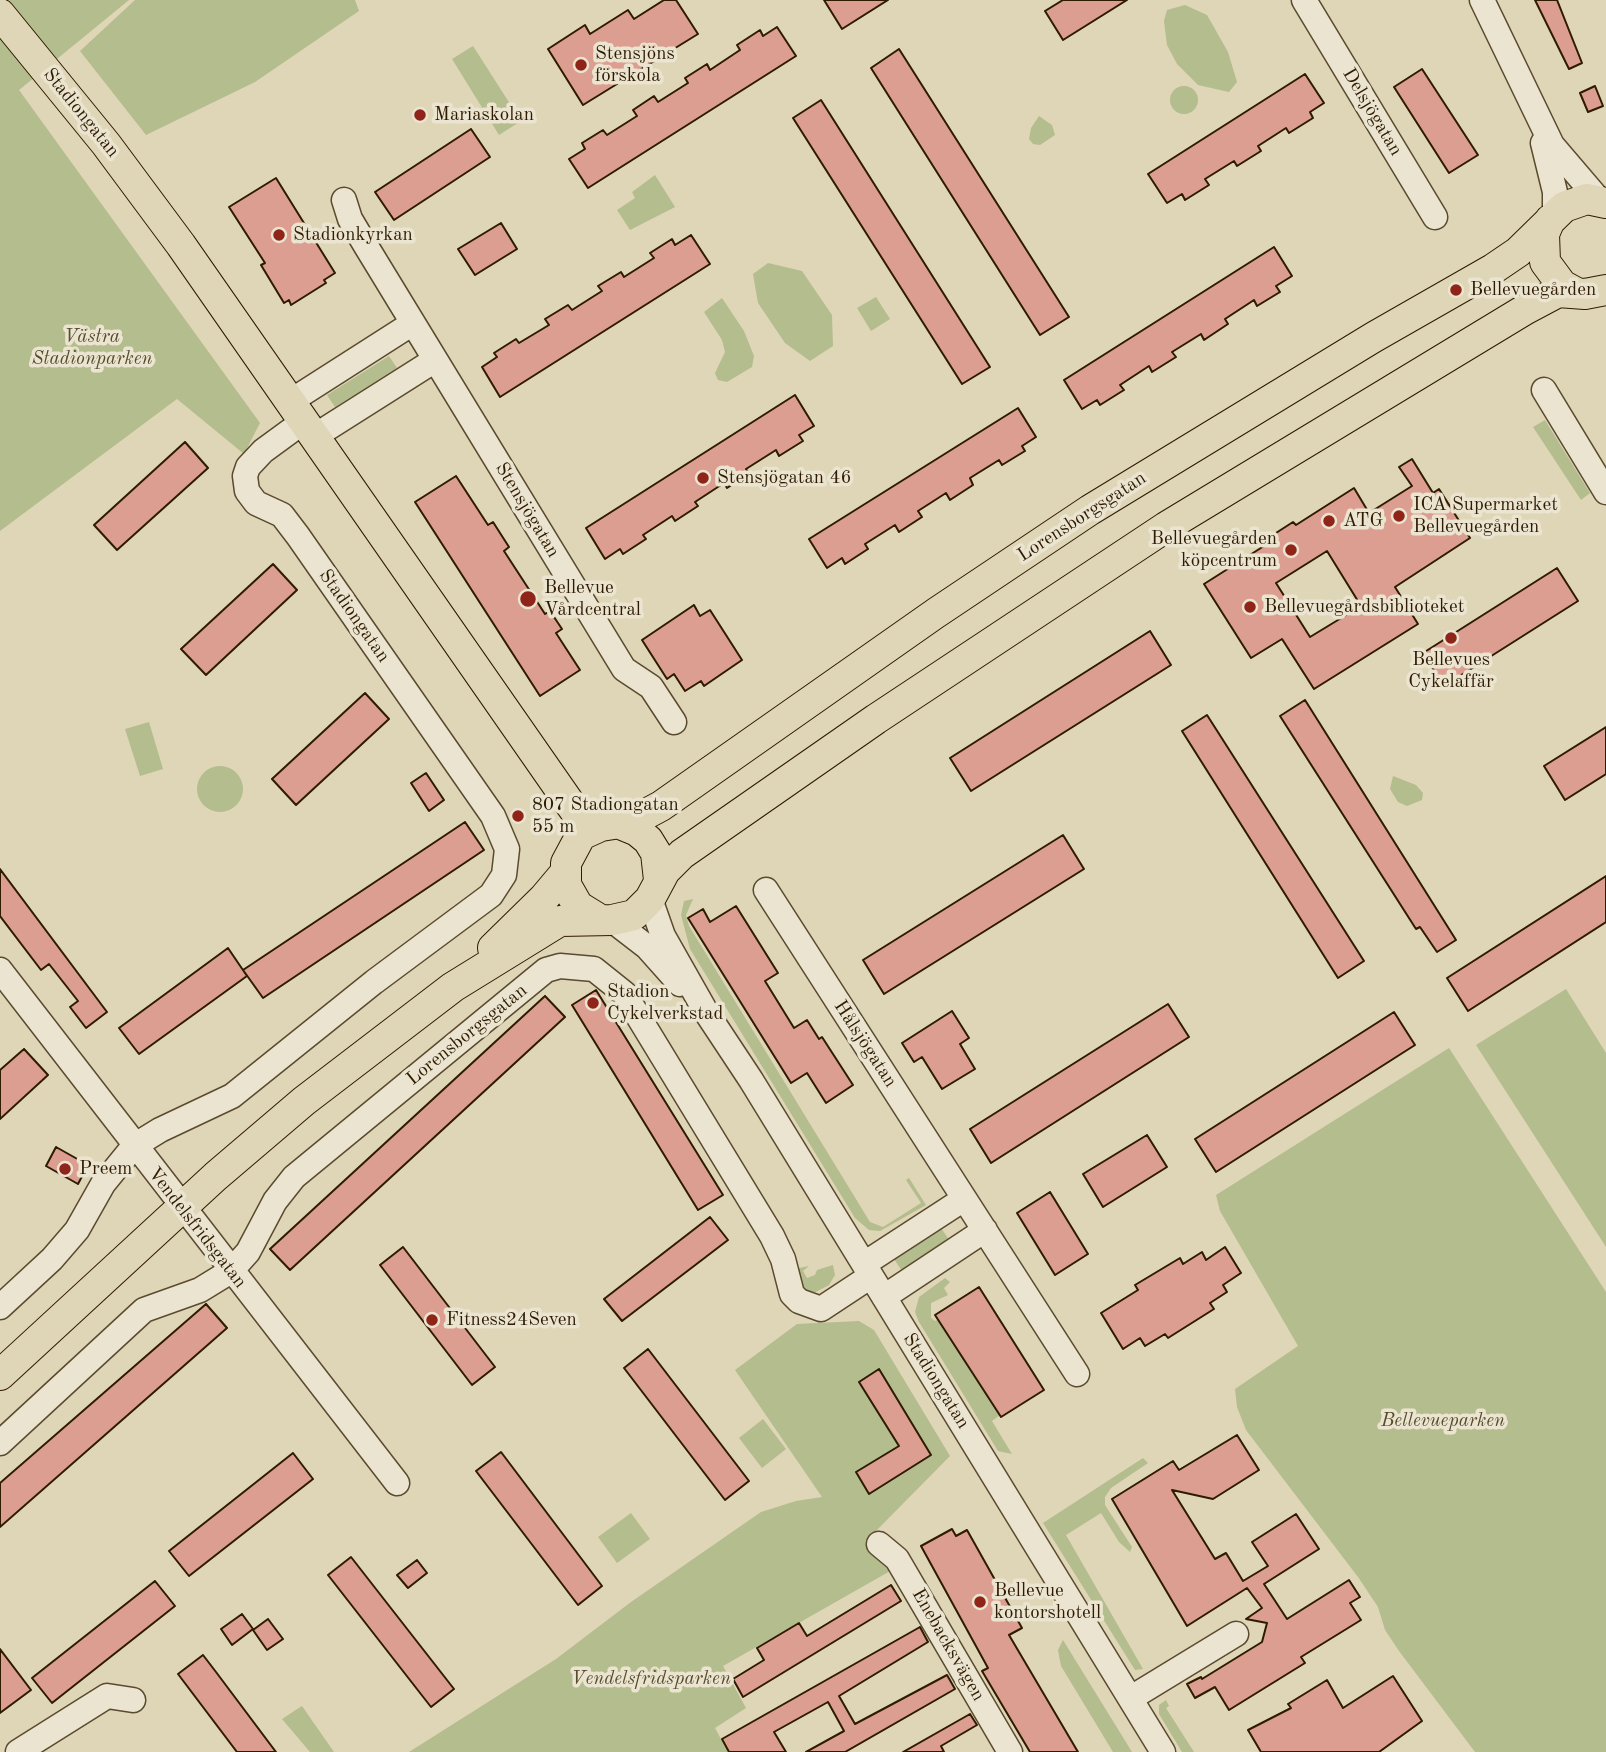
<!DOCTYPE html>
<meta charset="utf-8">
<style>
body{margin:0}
canvas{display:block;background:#dfd5b7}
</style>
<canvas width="1606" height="1752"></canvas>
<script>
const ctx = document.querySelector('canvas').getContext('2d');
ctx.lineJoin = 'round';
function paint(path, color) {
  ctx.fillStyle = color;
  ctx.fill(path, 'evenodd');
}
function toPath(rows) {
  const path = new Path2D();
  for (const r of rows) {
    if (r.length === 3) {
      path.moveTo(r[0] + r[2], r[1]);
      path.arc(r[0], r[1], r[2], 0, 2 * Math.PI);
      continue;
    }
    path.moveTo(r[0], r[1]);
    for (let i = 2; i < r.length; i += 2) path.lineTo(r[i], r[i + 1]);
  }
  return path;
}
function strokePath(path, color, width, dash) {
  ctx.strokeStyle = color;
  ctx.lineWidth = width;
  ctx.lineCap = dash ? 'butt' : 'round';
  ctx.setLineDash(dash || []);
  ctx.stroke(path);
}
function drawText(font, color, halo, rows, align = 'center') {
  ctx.font = font + ' "Old Standard TT",serif';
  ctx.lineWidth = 7;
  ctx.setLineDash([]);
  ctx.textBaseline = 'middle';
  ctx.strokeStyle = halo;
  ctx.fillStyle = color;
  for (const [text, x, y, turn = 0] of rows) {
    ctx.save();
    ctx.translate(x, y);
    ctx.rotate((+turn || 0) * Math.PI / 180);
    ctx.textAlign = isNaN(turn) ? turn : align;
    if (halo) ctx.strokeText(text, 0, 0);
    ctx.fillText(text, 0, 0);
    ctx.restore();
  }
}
paint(toPath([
 [0,0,129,0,19,90,260,423,244,454,177,399,0,531],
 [135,0,355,0,359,11,255,82,146,135,80,51],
 [1185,5,1207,15,1228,52,1237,82,1229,92,1198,85,1177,64,1167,45,1164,21,1167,10],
 [473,46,521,121,499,135,452,59],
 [1184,100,14],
 [1039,116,1052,125,1055,135,1040,145,1033,144,1029,139,1031,128],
 [655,175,675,207,630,230,617,210,635,198,632,192],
 [768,263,802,271,832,315,833,346,810,361,785,343,758,303,753,274],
 [876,297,890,319,871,331,857,308],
 [722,298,744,331,754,356,752,367,727,382,718,380,715,373,725,352,722,340,704,312],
 [389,356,397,368,335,407,327,395],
 [1545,420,1590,493,1581,500,1533,427],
 [149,722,163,769,140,776,125,729],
 [220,789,23],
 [1393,776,1416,785,1423,793,1422,800,1407,806,1398,802,1390,789],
 [693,899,686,915,689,926,870,1222,883,1227,921,1203,906,1180,909,1178,926,1205,880,1231,869,1230,855,1218,690,949,681,915,684,901],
 [1566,989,1606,1053,1606,1247,1476,1045],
 [1449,1048,1606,1292,1606,1752,1475,1752,1399,1651,1385,1630,1378,1607,1358,1577,1246,1430,1237,1407,1235,1389,1298,1346,1220,1211,1216,1195],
 [941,1228,950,1241,902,1271,894,1259],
 [833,1265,835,1275,829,1285,812,1294,803,1290,794,1269,809,1266,803,1271,807,1278,815,1275,817,1270],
 [945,1278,950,1282,944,1288,948,1295,931,1303,931,1318,935,1321,942,1317,1000,1415,992,1421,1012,1454,998,1451,919,1322,915,1312,919,1297],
 [859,1321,874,1330,950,1456,874,1533,892,1570,723,1666,746,1708,715,1728,728,1752,409,1752,556,1659,631,1602,761,1512,796,1501,822,1497,735,1370,797,1324],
 [763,1419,786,1449,762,1468,739,1438],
 [1143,1458,1148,1463,1111,1488,1105,1497,1105,1505,1132,1547,1130,1552,1119,1542,1101,1513,1066,1535,1143,1669,1135,1670,1043,1523],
 [631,1513,650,1539,617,1563,598,1537],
 [1063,1640,1132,1752,1113,1752,1061,1666,1058,1650],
 [1166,1700,1169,1706,1166,1708,1194,1752,1182,1752,1159,1714,1159,1705],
 [302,1706,334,1752,310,1752,282,1719]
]), '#b4bd8d');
const building = toPath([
 [664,0,676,0,698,34,583,105,548,49,585,25,590,34,628,10,634,19,664,0],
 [824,0,888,0,842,29,824,0],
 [1063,0,1127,0,1063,40,1045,11,1063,0],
 [1535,0,1557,0,1582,63,1569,69,1535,0],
 [777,27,796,56,588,188,569,159,585,149,582,143,603,130,607,135,637,116,633,110,654,96,658,102,688,83,685,78,707,64,710,70,740,50,737,45,760,30,763,36,777,27],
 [899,49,1069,317,1040,335,871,68,899,49],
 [1422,69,1478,155,1449,173,1394,87,1422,69],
 [1305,74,1324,103,1310,112,1313,118,1289,133,1286,128,1258,146,1261,151,1237,166,1234,161,1205,179,1209,185,1185,200,1182,194,1167,203,1148,174,1305,74],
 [1595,86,1603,106,1588,112,1580,93,1595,86],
 [821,100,990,367,962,384,793,118,821,100],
 [471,129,490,157,394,220,375,192,471,129],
 [276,178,335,273,324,280,326,283,291,305,289,300,284,303,261,265,265,263,229,207,276,178],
 [501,223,517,249,475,275,458,249,501,223],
 [691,235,710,264,500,397,482,367,497,357,494,353,516,339,519,343,549,325,545,319,568,305,572,310,602,291,598,286,621,272,624,277,654,258,650,253,672,239,675,245,691,235],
 [1274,247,1292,276,1276,286,1280,292,1257,306,1254,300,1225,319,1228,324,1204,340,1201,334,1172,352,1176,357,1152,372,1149,366,1120,385,1124,390,1100,405,1097,400,1082,409,1064,380,1274,247],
 [795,395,814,426,799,435,803,441,779,456,776,450,746,469,749,474,727,488,724,483,695,502,698,506,675,521,672,516,643,535,646,539,623,554,620,549,605,559,586,528,795,395],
 [1018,408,1036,437,1022,446,1025,451,1002,465,999,460,970,478,973,485,950,500,946,493,918,511,922,517,899,532,895,525,865,544,868,549,845,564,842,558,827,568,809,539,1018,408],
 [185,442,208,468,117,550,94,525,185,442],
 [1412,459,1433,493,1439,489,1470,538,1395,587,1418,624,1314,689,1282,639,1251,658,1204,584,1264,546,1262,542,1293,522,1296,525,1354,488,1369,513,1412,486,1399,467,1412,459],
 [1327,551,1361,606,1310,637,1276,583,1327,551],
 [456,476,488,525,493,522,509,547,504,551,545,614,550,611,562,629,556,633,580,670,540,696,415,502,456,476],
 [273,564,297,590,206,675,181,649,273,564],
 [1557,568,1578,601,1444,686,1423,653,1557,568],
 [694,605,700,616,710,610,742,660,704,686,701,681,685,691,674,674,667,679,642,640,694,605],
 [1150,631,1171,665,971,791,950,758,1150,631],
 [365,693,389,719,296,805,272,779,365,693],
 [1305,700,1456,940,1437,952,1420,927,1416,929,1280,716,1305,700],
 [1207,715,1364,961,1338,978,1182,731,1207,715],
 [1606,727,1606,774,1565,800,1544,766,1606,727],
 [426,773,444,800,429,811,411,783,426,773],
 [465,822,484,850,263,998,243,970,465,822],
 [1063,835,1084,869,884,994,863,960,1063,835],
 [0,869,107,1012,86,1028,70,1007,78,1001,49,964,41,970,0,916,0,869],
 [1606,876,1606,922,1468,1011,1447,978,1606,876],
 [736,906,778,973,765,981,794,1028,807,1020,819,1039,822,1037,853,1085,826,1103,807,1073,791,1083,688,918,703,909,710,922,736,906],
 [228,948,247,976,139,1054,119,1028,228,948],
 [596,990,723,1195,698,1210,572,1005,596,990],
 [545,996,565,1017,290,1270,270,1249,545,996],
 [1168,1004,1189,1037,991,1163,970,1129,1168,1004],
 [952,1011,969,1038,960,1044,975,1069,942,1089,922,1057,914,1062,902,1043,952,1011],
 [1394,1012,1415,1045,1216,1172,1195,1139,1394,1012],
 [24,1049,48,1075,0,1119,0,1070,24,1049],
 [1147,1135,1167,1167,1103,1207,1083,1174,1147,1135],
 [56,1147,88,1165,78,1184,46,1166,56,1147],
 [1050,1192,1088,1254,1055,1275,1017,1213,1050,1192],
 [710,1217,728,1240,622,1321,604,1299,710,1217],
 [403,1247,495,1367,472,1385,380,1265,403,1247],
 [1225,1247,1241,1273,1223,1285,1227,1292,1210,1303,1214,1309,1168,1338,1165,1334,1145,1346,1140,1338,1123,1349,1101,1313,1138,1290,1135,1285,1180,1258,1183,1264,1202,1252,1206,1260,1225,1247],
 [979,1287,1044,1390,1001,1417,935,1315,979,1287],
 [206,1304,227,1328,0,1527,0,1483,206,1304],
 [648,1349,749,1481,725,1500,624,1368,648,1349],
 [879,1369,931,1455,869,1494,856,1472,899,1446,859,1382,879,1369],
 [1237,1435,1259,1470,1213,1499,1172,1490,1215,1559,1226,1553,1243,1581,1268,1566,1252,1542,1296,1514,1319,1549,1264,1584,1287,1619,1349,1580,1360,1597,1350,1603,1361,1620,1301,1657,1305,1663,1229,1710,1215,1687,1195,1698,1187,1684,1201,1677,1202,1679,1262,1642,1267,1623,1246,1619,1262,1608,1247,1588,1187,1626,1112,1499,1173,1461,1179,1470,1237,1435],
 [501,1452,602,1586,578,1605,476,1471,501,1452],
 [293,1453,313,1479,189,1576,169,1551,293,1453],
 [952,1529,956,1536,967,1530,1022,1628,1009,1635,1078,1752,1030,1752,982,1671,988,1668,921,1546,952,1529],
 [351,1557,454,1689,431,1707,328,1575,351,1557],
 [417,1560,427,1573,408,1588,397,1575,417,1560],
 [155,1581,175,1606,52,1703,32,1678,155,1581],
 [891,1585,901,1601,743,1697,733,1679,764,1660,757,1648,799,1623,807,1636,891,1585],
 [242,1614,253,1629,232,1645,221,1629,242,1614],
 [268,1619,283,1639,267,1650,253,1630,268,1619],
 [920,1627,928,1642,839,1696,855,1724,947,1675,955,1689,845,1752,806,1752,844,1731,828,1702,774,1732,786,1752,729,1752,722,1739,920,1627],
 [0,1649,31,1690,0,1713,0,1649],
 [203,1655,216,1672,276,1752,237,1752,178,1674,203,1655],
 [1393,1676,1422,1721,1379,1752,1261,1752,1248,1730,1291,1708,1288,1704,1327,1680,1343,1708,1393,1676],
 [970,1714,977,1725,941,1746,944,1752,903,1752,970,1714]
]);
paint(building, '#dc9e90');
strokePath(building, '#2e1b01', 2);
const minor = toPath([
 [1304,0,1435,217],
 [1482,0,1552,145,1599,200],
 [1543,143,1555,192,1555,214],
 [344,200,350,219,366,246,624,669,651,687,674,722],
 [1544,390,1606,492],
 [291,401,413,323],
 [315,436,435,360],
 [766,890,1077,1374],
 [650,899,663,936,706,1012,751,1080,1163,1752],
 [612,920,647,947,680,984],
 [0,970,397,1483],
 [864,1264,964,1199],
 [884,1297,985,1230],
 [0,1307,52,1259,77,1230,103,1184,134,1146,160,1130,232,1096,374,982,491,895,504,875,507,849,493,816,298,536,282,515,256,503,247,491,245,476,248,467,263,451,304,421],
 [0,1443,144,1310,200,1290,231,1271,248,1252,275,1201,294,1177,546,970,560,966,594,969,624,993,772,1236,783,1259,792,1294,799,1301,821,1309,871,1276],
 [879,1544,897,1559,1010,1752],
 [1131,1698,1236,1634],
 [18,1752,107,1696,133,1700]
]);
const major = toPath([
 [0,14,106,144,181,245,589,831],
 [1550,220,1544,234,1545,262,1562,285,1575,292],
 [620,824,637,831,648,840,656,853,659,880],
 [599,919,578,906,566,885,566,863,581,835,601,826,633,821,661,806,936,613,1090,510,1374,337,1493,269,1518,252,1564,207,1587,199,1606,203],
 [493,948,544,898,565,873],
 [0,1375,216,1176,304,1101,453,987,560,921,612,920,634,915,650,899,665,871,682,854,876,719,1166,527,1526,309,1558,292,1585,294,1606,290]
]);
strokePath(minor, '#5a4a2e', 27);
strokePath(major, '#2e1b01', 32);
strokePath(minor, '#eae4d0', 24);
strokePath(major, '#dfd5b7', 30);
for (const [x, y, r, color] of [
 [581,65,7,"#8f2418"],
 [420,115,7,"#8f2418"],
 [279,235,7,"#8f2418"],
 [1456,290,7,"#8f2418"],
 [703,478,7,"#8f2418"],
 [1399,516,7,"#8f2418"],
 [1329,521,7,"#8f2418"],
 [1291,550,7,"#8f2418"],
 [528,599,9,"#8f2418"],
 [1250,607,7,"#8f2418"],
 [1451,638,7,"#8f2418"],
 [518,816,7,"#8f2418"],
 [593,1003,7,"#8f2418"],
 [65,1169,7,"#8f2418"],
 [432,1320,7,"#8f2418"],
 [980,1602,7,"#8f2418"]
]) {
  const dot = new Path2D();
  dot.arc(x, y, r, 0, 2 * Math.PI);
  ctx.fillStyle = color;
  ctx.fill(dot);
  strokePath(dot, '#eae4d0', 2.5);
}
drawText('19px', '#2e1b01', '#eae4d0', [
 ["Stensjöns",595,54],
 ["förskola",595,76],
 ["Mariaskolan",434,115],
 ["Stadionkyrkan",293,235],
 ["Bellevuegården",1470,290],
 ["Stensjögatan 46",717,478],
 ["ICA Supermarket",1413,505],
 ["Bellevuegården",1413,527],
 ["ATG",1343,521],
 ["Bellevuegården",1277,539,"right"],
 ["köpcentrum",1277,561,"right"],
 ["Bellevue",544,588],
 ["Vårdcentral",544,610],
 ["Bellevuegårdsbiblioteket",1264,607],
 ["Bellevues",1451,660,"center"],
 ["Cykelaffär",1451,682,"center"],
 ["807 Stadiongatan",532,805],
 ["55 m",532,827],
 ["Stadion",607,992],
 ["Cykelverkstad",607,1014],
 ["Preem",79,1169],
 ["Fitness24Seven",446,1320],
 ["Bellevue",994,1591],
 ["kontorshotell",994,1613]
], 'left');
drawText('19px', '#2e1b01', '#eae4d0', [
 ["Delsjögatan",1372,112,59],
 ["Stadiongatan",81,113,51],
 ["Stensjögatan",527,510,59],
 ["Lorensborgsgatan",1082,517,-33],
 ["Stadiongatan",354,616,55],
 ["Lorensborgsgatan",467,1035,-39],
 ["Hålsjögatan",865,1044,57],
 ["Vendelsfridsgatan",197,1228,52],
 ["Stadiongatan",936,1381,58],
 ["Enebacksvägen",948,1645,60]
]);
drawText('italic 19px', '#564c2b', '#eae4d0', [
 ["Västra",92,337],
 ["Stadionparken",92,359],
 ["Bellevueparken",1443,1421],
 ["Vendelsfridsparken",651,1679]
]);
</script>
